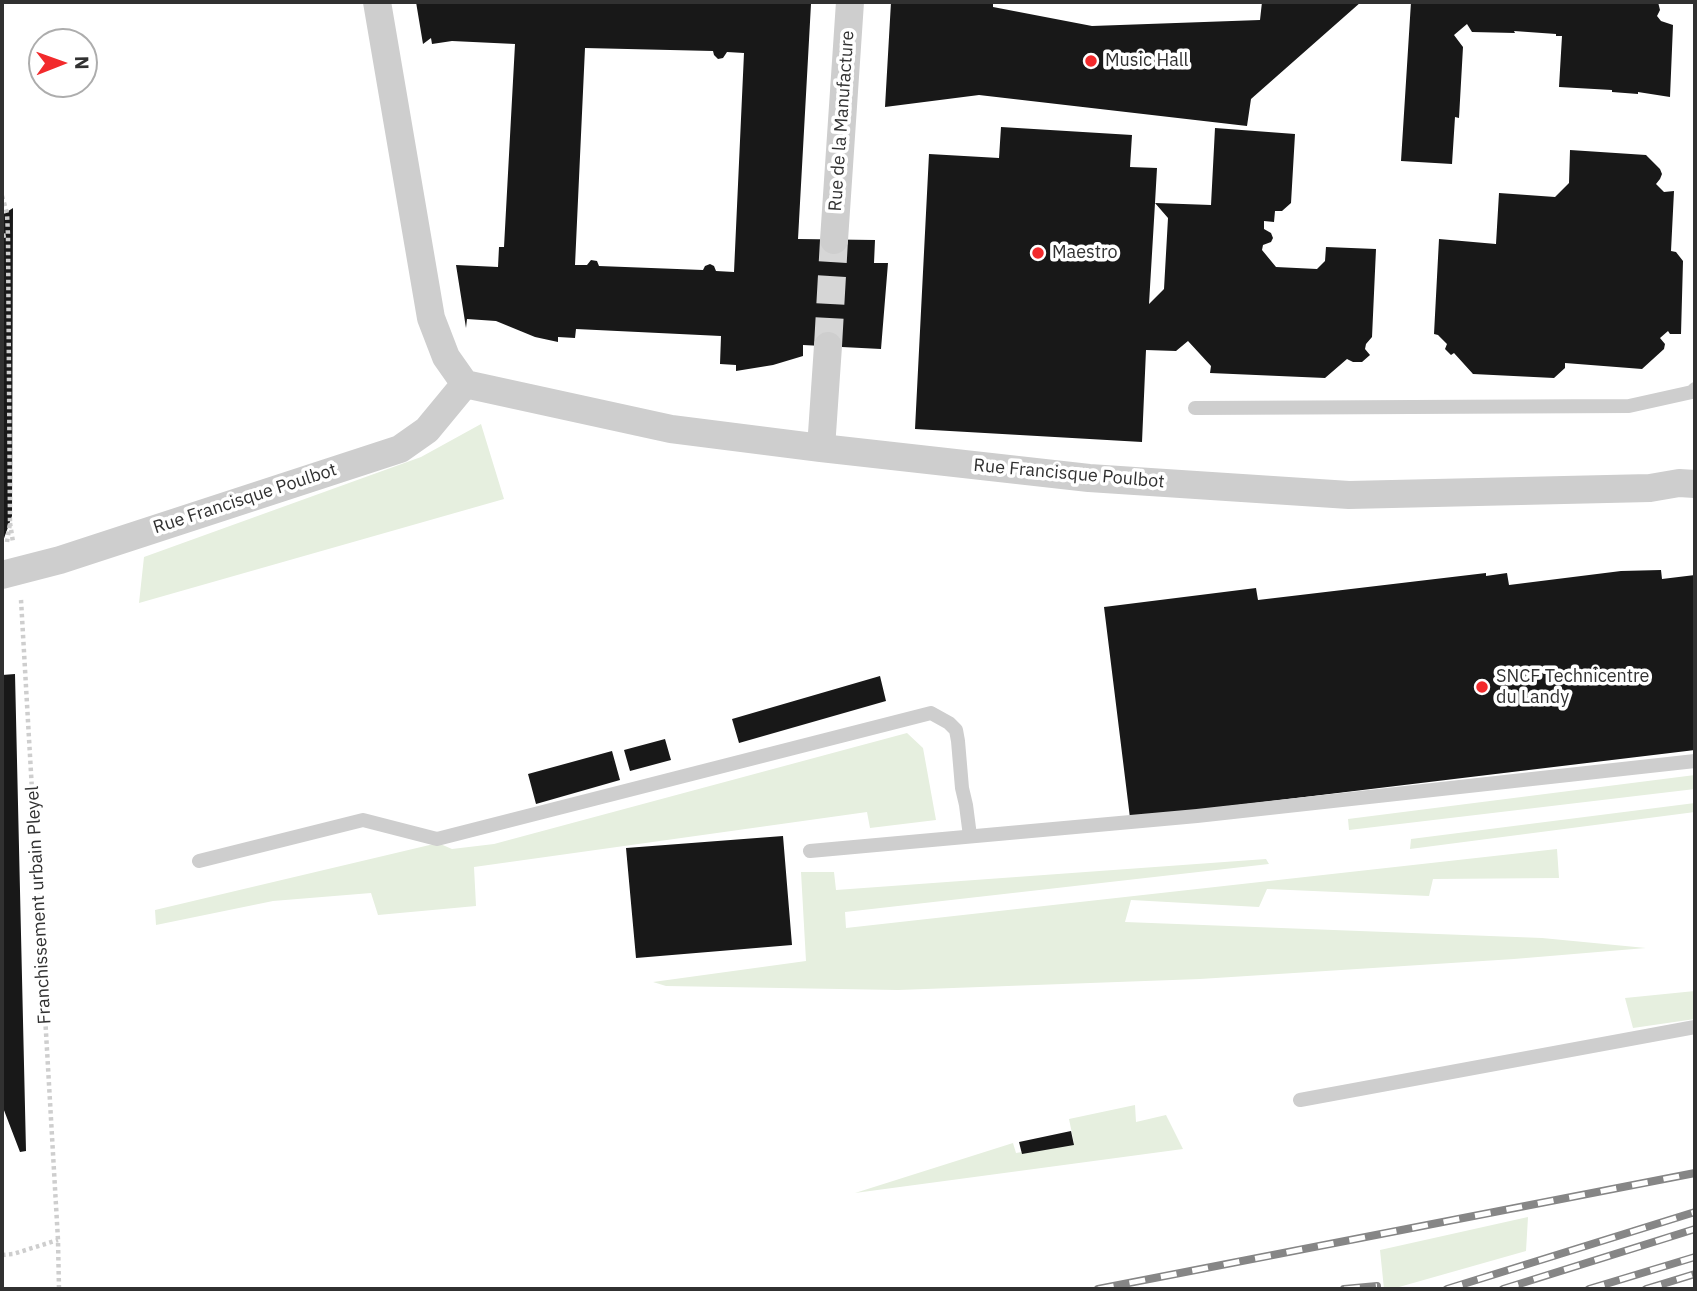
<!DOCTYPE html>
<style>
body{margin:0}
#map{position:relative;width:1697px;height:1291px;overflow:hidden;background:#fff;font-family:"IBM Plex Sans",sans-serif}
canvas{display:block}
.frame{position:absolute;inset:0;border:4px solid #313131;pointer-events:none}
.north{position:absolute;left:28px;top:28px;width:70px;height:70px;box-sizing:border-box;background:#fff;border:2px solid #adadad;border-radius:50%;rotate:89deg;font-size:19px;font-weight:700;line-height:28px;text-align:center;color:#313131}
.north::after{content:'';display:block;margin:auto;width:24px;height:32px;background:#f22a2c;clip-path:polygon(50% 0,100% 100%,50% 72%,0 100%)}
</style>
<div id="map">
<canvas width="1697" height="1291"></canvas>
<div class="frame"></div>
<div class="north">N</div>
</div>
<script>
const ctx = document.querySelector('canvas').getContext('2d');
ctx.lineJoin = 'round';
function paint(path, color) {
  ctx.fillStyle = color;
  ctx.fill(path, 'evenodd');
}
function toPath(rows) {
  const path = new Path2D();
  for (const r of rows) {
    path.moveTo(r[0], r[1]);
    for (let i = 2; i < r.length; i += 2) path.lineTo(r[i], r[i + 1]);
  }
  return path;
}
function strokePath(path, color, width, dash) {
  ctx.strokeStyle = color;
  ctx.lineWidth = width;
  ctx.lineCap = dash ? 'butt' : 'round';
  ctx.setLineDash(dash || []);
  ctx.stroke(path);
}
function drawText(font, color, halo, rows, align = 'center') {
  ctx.font = font + ' "IBM Plex Sans",sans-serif';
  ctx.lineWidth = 7;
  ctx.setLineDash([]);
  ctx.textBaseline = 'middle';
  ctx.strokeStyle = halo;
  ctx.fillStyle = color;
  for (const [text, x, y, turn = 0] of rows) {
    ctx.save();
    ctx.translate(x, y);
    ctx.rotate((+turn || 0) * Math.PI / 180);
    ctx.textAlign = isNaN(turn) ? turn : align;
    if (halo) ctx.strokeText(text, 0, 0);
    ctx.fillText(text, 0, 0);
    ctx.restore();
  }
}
paint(toPath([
 [481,424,504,499,139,603,144,557,421,457],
 [907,733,923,748,936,820,870,828,867,812,474,867,476,906,378,915,371,893,273,901,156,925,155,910,438,843,452,849,494,844],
 [1695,775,1695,789,1349,830,1348,819],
 [1695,803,1695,812,1410,849,1411,839],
 [1557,849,1559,878,1433,879,1429,896,1267,889,1259,907,1131,900,1125,922,1542,938,1646,948,1514,959,1200,979,898,990,666,986,653,982,806,961,801,872,834,872,836,890,1266,859,1269,864,845,912,846,928],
 [1695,991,1695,1019,1633,1028,1625,998],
 [1135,1105,1136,1122,1166,1115,1183,1149,855,1193,1013,1143,1016,1153,1074,1143,1069,1119],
 [1528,1217,1526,1251,1392,1289,1384,1289,1380,1250]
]), '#e6efdf');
paint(toPath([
 [416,2,791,2,791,3,811,4,798,239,875,240,874,263,888,263,881,349,803,345,803,356,773,365,736,371,736,365,720,364,721,336,576,329,575,338,558,337,558,342,535,337,496,321,467,319,466,328,456,265,498,267,499,247,504,247,515,44,452,41,432,44,431,38,423,44],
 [585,48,713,51,714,55,718,59,723,58,727,52,744,53,734,272,716,271,714,266,710,264,705,266,703,270,599,266,597,261,591,260,587,265,575,265],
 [891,2,993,2,993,7,1092,26,1260,20,1262,2,1361,2,1251,99,1247,126,979,95,885,107],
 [1411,2,1658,2,1660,10,1657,16,1661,21,1673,25,1670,97,1638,92,1638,94,1612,92,1612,90,1559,87,1562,36,1556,36,1556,34,1514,31,1515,33,1472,32,1467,24,1454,35,1463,47,1459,118,1455,117,1452,164,1401,161],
 [1001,127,1132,135,1130,167,1157,168,1155,203,1149,304,1164,289,1168,218,1155,203,1211,205,1215,128,1295,134,1291,203,1282,211,1275,211,1274,222,1264,221,1264,229,1271,233,1273,238,1271,242,1263,245,1262,250,1276,267,1317,269,1325,261,1326,247,1376,249,1372,337,1366,344,1365,349,1370,355,1362,362,1353,362,1347,359,1325,378,1210,373,1211,366,1188,341,1176,351,1146,350,1142,442,915,429,929,154,999,158],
 [1570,150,1646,155,1660,169,1662,174,1660,179,1656,184,1664,192,1674,191,1671,251,1676,252,1683,261,1681,334,1670,334,1668,331,1660,338,1665,344,1664,349,1642,369,1565,363,1565,368,1554,378,1473,374,1454,353,1451,355,1445,349,1447,344,1438,335,1434,334,1439,239,1496,244,1499,193,1555,197,1569,183],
 [13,208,12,516,2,544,2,215],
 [1661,570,1662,579,1695,575,1695,750,1130,818,1104,607,1256,588,1258,600,1486,573,1486,576,1507,573,1509,585,1621,571],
 [15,674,26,1151,20,1152,2,1105,2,675],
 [880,676,886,701,739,743,732,719],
 [665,739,671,760,630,771,624,750],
 [612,751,620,780,536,804,528,774],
 [783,836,792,945,636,958,626,848],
 [1071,1131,1074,1145,1022,1154,1019,1142]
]), '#181818');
strokePath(toPath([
 [828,346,834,240]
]), '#d6d6d6', 28, [28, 14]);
strokePath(toPath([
 [2,196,7,213,8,235,2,236],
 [10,523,13,542],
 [7,542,10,523,8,235],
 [21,600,58,1240,59,1289],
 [2,1255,13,1254,58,1240]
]), '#cecece', 4.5, [3.5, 3.5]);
strokePath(toPath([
 [1195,408,1629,406,1692,392,1695,389],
 [810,851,1197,816,1695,761],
 [199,861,363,820,437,839,931,713,949,723,956,730,958,741,962,788,966,805,970,836],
 [1300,1100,1695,1027]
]), '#cecece', 14);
strokePath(toPath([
 [377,2,431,318,446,357,465,384,671,429,821,448,1089,478,1349,495,1650,488,1679,483,1695,484],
 [834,240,850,2],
 [821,448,828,346],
 [2,575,60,560,400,449,427,430,465,384]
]), '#cecece', 28);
const rail = toPath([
 [1098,1289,1695,1173],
 [1344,1289,1377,1286],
 [1447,1289,1695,1212],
 [1503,1289,1695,1229],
 [1589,1289,1695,1257],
 [1646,1289,1695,1274]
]);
strokePath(rail, '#868686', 8);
strokePath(rail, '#fff', 5, [16]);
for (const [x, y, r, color] of [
 [1091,61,7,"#f22a2c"],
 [1038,253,7,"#f22a2c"],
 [1482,687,7,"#f22a2c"]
]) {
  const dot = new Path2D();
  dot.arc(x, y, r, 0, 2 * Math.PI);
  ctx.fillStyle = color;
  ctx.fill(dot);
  strokePath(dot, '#fff', 2.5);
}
drawText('18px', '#313131', '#fff', [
 ["Music Hall",1105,61],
 ["Maestro",1052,253],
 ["SNCF Technicentre",1496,677],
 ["du Landy",1496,698]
], 'left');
drawText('18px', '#313131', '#fff', [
 ["Rue de la Manufacture",842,121,-86],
 ["Rue Francisque Poulbot",1069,474,5],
 ["Rue Francisque Poulbot",245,499,-18],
 ["Franchissement urbain Pleyel",39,905,-93]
]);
</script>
